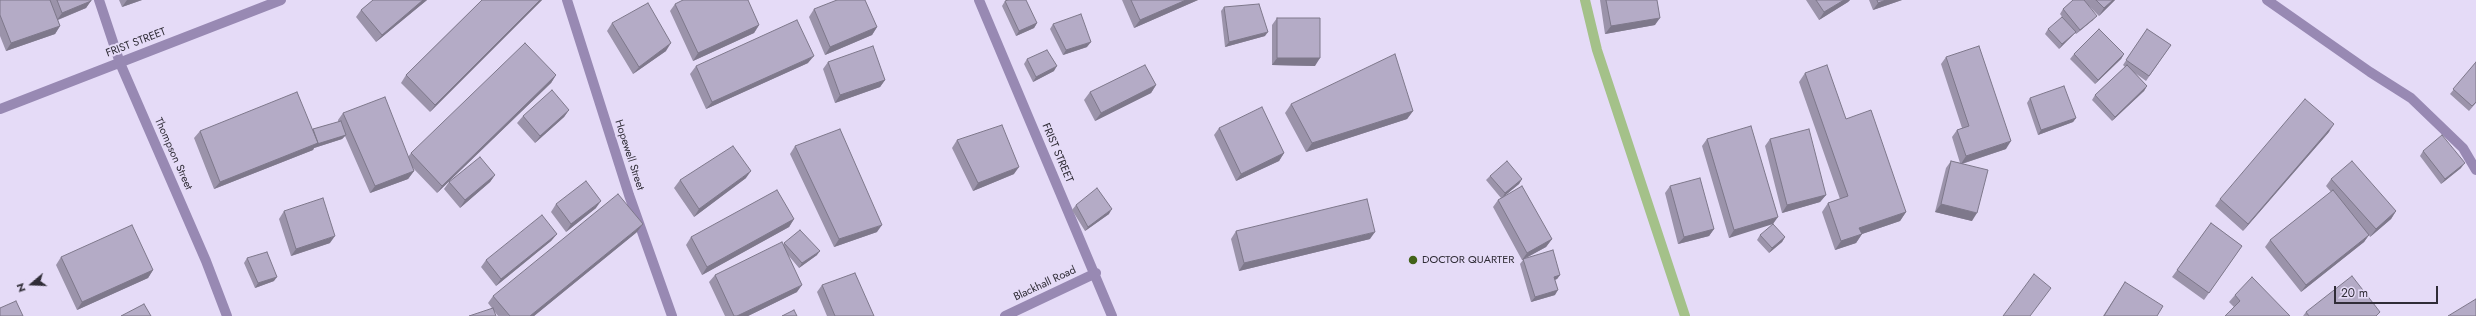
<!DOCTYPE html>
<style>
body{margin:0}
#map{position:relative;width:2476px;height:316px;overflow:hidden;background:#e5dbf7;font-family:Jost,sans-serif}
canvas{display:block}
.north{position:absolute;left:12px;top:264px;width:40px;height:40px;-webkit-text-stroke:3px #e5dbf7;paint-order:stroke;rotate:251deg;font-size:11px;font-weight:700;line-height:16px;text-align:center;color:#302d37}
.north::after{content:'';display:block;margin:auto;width:14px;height:18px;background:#302d37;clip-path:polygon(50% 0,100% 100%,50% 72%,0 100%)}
.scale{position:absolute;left:2334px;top:286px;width:104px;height:18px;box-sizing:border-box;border:2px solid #302d37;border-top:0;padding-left:5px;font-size:12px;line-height:14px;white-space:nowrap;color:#302d37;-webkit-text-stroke:3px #e5dbf7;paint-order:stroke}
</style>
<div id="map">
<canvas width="2476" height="316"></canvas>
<div class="north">N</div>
<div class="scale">20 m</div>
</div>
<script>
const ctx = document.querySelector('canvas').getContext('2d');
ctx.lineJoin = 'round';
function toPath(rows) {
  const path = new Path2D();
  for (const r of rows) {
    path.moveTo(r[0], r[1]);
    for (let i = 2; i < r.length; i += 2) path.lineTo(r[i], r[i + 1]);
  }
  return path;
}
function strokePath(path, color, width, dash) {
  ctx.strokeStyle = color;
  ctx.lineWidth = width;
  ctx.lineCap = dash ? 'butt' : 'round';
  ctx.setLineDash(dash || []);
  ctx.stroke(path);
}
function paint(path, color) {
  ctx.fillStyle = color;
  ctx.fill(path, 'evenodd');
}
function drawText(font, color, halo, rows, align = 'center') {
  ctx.font = font + ' Jost,sans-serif';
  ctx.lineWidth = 4;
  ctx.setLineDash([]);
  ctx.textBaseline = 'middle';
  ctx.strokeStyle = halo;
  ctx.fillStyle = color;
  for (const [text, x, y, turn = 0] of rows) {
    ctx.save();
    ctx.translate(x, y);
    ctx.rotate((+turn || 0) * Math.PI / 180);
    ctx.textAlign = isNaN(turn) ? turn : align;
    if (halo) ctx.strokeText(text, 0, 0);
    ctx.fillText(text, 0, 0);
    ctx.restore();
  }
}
strokePath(toPath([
 [1585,0,1597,50,1685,316]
]), '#a4c189', 10);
strokePath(toPath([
 [99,0,120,63,206,261,227,316],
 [567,0,629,195,672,316],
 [979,0,1112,316],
 [2267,0,2370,72,2411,98,2463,148,2476,170],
 [0,109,281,0],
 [1005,316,1096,273]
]), '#9889b3', 10);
paint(toPath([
 [0,0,91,0,86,8,58,20,60,26,55,34,6,51,0,36],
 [119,0,142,0,122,7],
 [373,0,427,0,376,42,356,17,361,10],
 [482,0,542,0,430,112,401,83,406,75],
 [1122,0,1198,0,1134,28],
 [1600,0,1657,0,1655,25,1605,34],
 [1806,0,1850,0,1848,2,1819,20],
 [1869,0,1902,0,1873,10],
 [2073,0,2115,0,2099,16,2085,2,2093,20,2076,34,2075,33,2059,49,2045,34,2048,29,2064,19,2060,14,2063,9],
 [1005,1,1037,23,1034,28,1016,36,1002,6],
 [675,4,759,25,754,33,693,61,670,11],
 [1224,7,1265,36,1225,47,1221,11],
 [814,9,877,27,872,35,825,55,809,17],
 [1277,18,1315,66,1272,65,1272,25],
 [612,23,666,51,633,74,607,31],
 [1053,24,1087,47,1063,55,1050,29],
 [2147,29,2171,45,2146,81,2135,73,2147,86,2144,91,2112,121,2092,100,2095,95,2125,67,2123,65],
 [2074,54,2124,54,2121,59,2095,84,2070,59],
 [1946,57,2006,149,1962,164,1972,221,1935,212,1946,168,1951,161,1960,163,1952,137,1957,130,1962,128,1941,64],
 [1027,59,1054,71,1033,82,1024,64],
 [828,62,885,80,880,87,835,103,823,69],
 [2476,62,2476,103,2469,111,2450,94],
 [808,63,706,109,690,74,696,66],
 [1805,73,1846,119,1906,212,1900,221,1862,234,1856,243,1835,250,1822,212,1828,203,1840,199,1799,82],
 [556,75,551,83,437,193,412,167,414,171,408,179,370,193,345,136,342,139,314,148,313,150,214,189,194,138,200,131,313,129,338,122,338,120,343,113,408,157,411,153],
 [1156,85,1151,93,1095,121,1084,100,1090,92],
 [2030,98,2076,118,2073,122,2038,135,2027,103],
 [1291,104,1413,111,1407,119,1306,152,1285,113],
 [569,110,564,117,535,143,517,123,523,116],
 [1219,128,1284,153,1279,161,1236,181,1214,135],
 [2329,132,2243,231,2215,206,2220,199],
 [1707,139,1778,217,1729,238,1702,146],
 [1770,139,1826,195,1820,202,1782,213,1765,146],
 [957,140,1014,174,973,191,952,148],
 [795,146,877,232,834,247,790,154],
 [2423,151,2461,168,2441,184,2420,156],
 [495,175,490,182,460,208,444,189,449,182],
 [1490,176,1522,179,1519,184,1503,197,1552,239,1546,247,1524,259,1560,275,1557,279,1555,280,1555,295,1531,302,1520,264,1523,260,1522,260,1493,207,1498,200,1501,198,1486,180],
 [746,178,694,217,674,188,680,180],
 [2331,179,2396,211,2391,219,2370,237,2369,235,2364,242,2301,292,2265,247,2270,240,2331,192,2326,186],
 [1670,186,1714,229,1709,236,1678,244,1665,193],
 [556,204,596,208,566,232,551,212],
 [1076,205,1109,214,1085,231,1072,210],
 [284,211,330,243,291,256,279,219],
 [794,219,789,227,702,275,686,245,691,237],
 [2211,223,2242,246,2204,300,2172,277],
 [1236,231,1370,239,1239,271,1231,239],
 [637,232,534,316,498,316,488,303,493,296],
 [557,234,551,241,496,286,481,267,486,260],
 [1760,235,1785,237,1782,242,1769,253,1757,240],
 [784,243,817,255,799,268,788,255,797,292,748,316,725,316,709,282,715,275,783,245],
 [61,257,153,270,148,278,77,310,56,265],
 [247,258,274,281,255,288,244,263],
 [2125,282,2157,316,2103,316],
 [822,285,874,316,827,316,817,292],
 [2235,295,2290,316,2234,307,2229,302],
 [2306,312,2378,316,2303,316]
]), '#9b93aa');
paint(toPath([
 [127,0,142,0,122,7],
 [423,0,427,0,376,42,382,35],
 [540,0,542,0,430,112,435,105],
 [1186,0,1198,0,1134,28,1140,20],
 [1844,0,1850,0,1848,2,1819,20,1824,12],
 [1886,0,1902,0,1873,10,1878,3],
 [2113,0,2115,0,2099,16,2104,8],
 [91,1,86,8,57,20,62,13],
 [2097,16,2093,20,2076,34,2080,30],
 [1660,18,1655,25,1605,34,1611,26],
 [1037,23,1034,28,1016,36,1019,31],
 [759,25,754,33,693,61,698,53],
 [60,26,55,34,6,51,11,43],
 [877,27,872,35,825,55,830,47],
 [1268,32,1265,36,1225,47,1229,42],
 [2076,32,2059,49,2062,44],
 [1091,42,1087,47,1063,55,1066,50],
 [671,43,666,51,633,74,639,67],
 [2124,54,2121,59,2095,84,2098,80],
 [814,56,808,63,706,109,712,102],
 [1277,58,1320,58,1315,66,1272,65],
 [1057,66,1054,71,1033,82,1036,77],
 [556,75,551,83,437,193,442,186],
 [885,80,880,87,835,103,840,95],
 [1156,85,1151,93,1095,121,1101,113],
 [2147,86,2144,91,2112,121,2115,117],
 [569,110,564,117,535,143,540,136],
 [1413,111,1407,119,1306,152,1312,143],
 [2076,118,2073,122,2038,135,2041,130],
 [2334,124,2329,132,2243,231,2248,224],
 [346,135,342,139,314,148,313,150,214,189,220,182,318,143],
 [2011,141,2006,149,1961,164,1966,156],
 [1284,153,1279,161,1236,181,1241,174],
 [2465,163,2461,168,2441,184,2445,179],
 [1019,167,1014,174,973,191,978,183],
 [414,171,408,179,370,193,375,186],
 [751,171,746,178,694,217,699,209],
 [495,175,490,182,460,208,465,200],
 [1522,179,1519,184,1502,198,1505,193],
 [1826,195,1820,202,1782,213,1787,205],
 [601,201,596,208,566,232,571,224],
 [1941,204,1977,213,1972,221,1935,212],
 [1112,209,1109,214,1085,231,1088,227],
 [2396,211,2391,219,2370,237,2376,229],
 [1906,212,1900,221,1862,234,1856,243,1835,250,1841,241,1859,228],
 [1778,217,1773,224,1729,238,1734,230],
 [794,219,789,227,702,275,707,267],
 [643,224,637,232,534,316,530,316],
 [882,225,877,232,834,247,839,239],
 [1714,229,1709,236,1678,244,1684,237],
 [1375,232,1370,239,1239,271,1244,263],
 [557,234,551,241,496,286,501,279],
 [2369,235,2364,242,2301,292,2306,285],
 [335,236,330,243,291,256,296,249],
 [1785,237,1782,242,1769,253,1772,248],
 [1552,239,1546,247,1522,260,1527,253],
 [820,251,817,255,799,268,802,263],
 [153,270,148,278,77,310,82,302],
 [1560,275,1557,279,1551,281,1554,277],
 [277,277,274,281,255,288,258,283],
 [802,285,797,292,748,316,737,316],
 [1558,290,1555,295,1531,302,1535,297]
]), '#7e788b');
const building = toPath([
 [0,0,50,0,60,26,11,43,0,15,0,0],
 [57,0,91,0,91,1,62,13,57,0],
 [373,0,423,0,382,35,361,10,373,0],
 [482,0,540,0,435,105,406,75,482,0],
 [683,0,748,0,759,25,698,53,675,4,683,0],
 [837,0,865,0,877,27,830,47,814,9,837,0],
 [1008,0,1026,0,1037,23,1019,31,1005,1,1008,0],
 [1131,0,1186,0,1140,20,1131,0],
 [1606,0,1657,0,1660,18,1611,26,1606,0],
 [1816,0,1844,0,1824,12,1816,0],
 [1877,0,1886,0,1878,3,1877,0],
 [2073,0,2084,0,2097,16,2080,30,2063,9,2073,0],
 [2096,0,2113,0,2104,8,2096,0],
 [648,3,671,43,639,67,612,23,648,3],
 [1259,4,1268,32,1229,42,1224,7,1259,4],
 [1081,14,1091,42,1066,50,1053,24,1081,14],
 [2062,17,2076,32,2062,44,2048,29,2062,17],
 [1277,18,1320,18,1320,58,1277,58,1277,18],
 [797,20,814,56,712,102,696,66,797,20],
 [2099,29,2124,54,2098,80,2074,54,2099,29],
 [2147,29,2171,45,2149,76,2126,60,2147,29],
 [525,43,556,75,442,186,411,153,525,43],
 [873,46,885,80,840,95,828,62,873,46],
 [1979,46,2011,141,1966,156,1957,130,1969,126,1946,57,1979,46],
 [1047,50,1057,66,1036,77,1027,59,1047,50],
 [1395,54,1413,111,1312,143,1291,104,1395,54],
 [2476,62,2476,102,2472,106,2453,89,2476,62],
 [1145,65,1156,85,1101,113,1090,92,1145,65],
 [1827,65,1846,119,1871,110,1906,212,1859,228,1862,234,1841,241,1828,203,1848,196,1805,73,1827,65],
 [2127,65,2147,86,2115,117,2095,95,2127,65],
 [2064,86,2076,118,2041,130,2030,98,2064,86],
 [552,90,569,110,540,136,523,116,552,90],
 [297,92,318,143,220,182,200,131,297,92],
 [385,97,414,171,375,186,343,113,385,97],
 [2305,99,2334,124,2248,224,2220,199,2305,99],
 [1262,107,1284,153,1241,174,1219,128,1262,107],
 [341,121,346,135,317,144,318,143,313,129,341,121],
 [1002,125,1019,167,978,183,957,140,1002,125],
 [1751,126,1778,217,1734,230,1707,139,1751,126],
 [840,129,882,225,839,239,795,146,840,129],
 [1809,129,1826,195,1787,205,1770,139,1809,129],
 [2442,135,2465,163,2445,179,2423,151,2442,135],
 [733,146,751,171,699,209,680,180,733,146],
 [480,157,495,175,465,200,449,182,480,157],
 [1507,161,1522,179,1505,193,1490,176,1507,161],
 [1951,161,1988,170,1977,213,1941,204,1951,161],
 [2352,161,2396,211,2376,229,2331,179,2352,161],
 [1700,178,1714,229,1684,237,1670,186,1700,178],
 [586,181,601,201,571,224,556,204,586,181],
 [1522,186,1552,239,1527,253,1498,200,1522,186],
 [1097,188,1112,209,1088,227,1076,205,1097,188],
 [777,190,794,219,707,267,691,237,777,190],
 [2333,190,2369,235,2306,285,2270,240,2333,190],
 [618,194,643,224,530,316,510,316,493,296,618,194],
 [323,198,335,236,296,249,284,211,323,198],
 [1367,199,1375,232,1244,263,1236,231,1367,199],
 [542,215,557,234,501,279,486,260,542,215],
 [2211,223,2242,246,2209,293,2177,270,2211,223],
 [1773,224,1785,237,1772,248,1760,235,1773,224],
 [132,225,153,270,82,302,61,257,132,225],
 [800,230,820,251,802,263,784,243,800,230],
 [782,242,802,285,737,316,734,316,715,275,782,242],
 [1553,250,1560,275,1554,277,1558,290,1535,297,1523,259,1553,250],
 [267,252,277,277,258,283,247,258,267,252],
 [855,273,874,316,835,316,822,285,855,273],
 [2034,274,2051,288,2030,316,2003,316,2034,274],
 [2352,276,2380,312,2376,316,2309,316,2306,312,2352,276],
 [2252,277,2290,316,2225,316,2240,301,2235,295,2252,277],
 [2125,282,2163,306,2157,316,2104,316,2125,282],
 [2476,299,2476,316,2448,316,2476,299],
 [16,301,23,316,0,316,0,308,16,301],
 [144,304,151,316,121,316,144,304],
 [493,308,496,316,469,316,493,308],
 [794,310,797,316,782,316,794,310]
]);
paint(building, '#b4abc6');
strokePath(building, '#7e788b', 1);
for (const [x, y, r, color] of [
 [1413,260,5,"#426218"]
]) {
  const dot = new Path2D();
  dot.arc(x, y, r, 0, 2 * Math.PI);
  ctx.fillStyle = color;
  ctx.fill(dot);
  strokePath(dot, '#e5dbf7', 1.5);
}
drawText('11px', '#302d37', '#e5dbf7', [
 ["FRIST STREET",136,43,-21],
 ["FRIST STREET",1057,153,67],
 ["Thompson Street",173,154,66],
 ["Hopewell Street",629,155,72],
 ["Blackhall Road",1045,284,-25]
]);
drawText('11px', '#302d37', '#e5dbf7', [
 ["DOCTOR QUARTER",1422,260]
], 'left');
</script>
